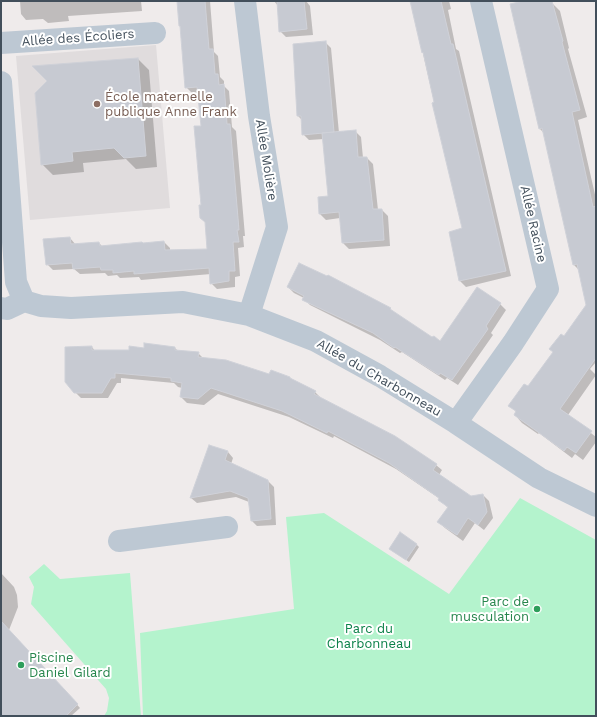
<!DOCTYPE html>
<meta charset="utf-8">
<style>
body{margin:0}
#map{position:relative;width:597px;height:717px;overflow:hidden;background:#efebeb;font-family:"Work Sans",sans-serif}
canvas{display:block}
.frame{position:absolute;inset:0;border:2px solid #424f5b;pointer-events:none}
</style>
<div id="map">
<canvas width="597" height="717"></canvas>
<div class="frame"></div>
</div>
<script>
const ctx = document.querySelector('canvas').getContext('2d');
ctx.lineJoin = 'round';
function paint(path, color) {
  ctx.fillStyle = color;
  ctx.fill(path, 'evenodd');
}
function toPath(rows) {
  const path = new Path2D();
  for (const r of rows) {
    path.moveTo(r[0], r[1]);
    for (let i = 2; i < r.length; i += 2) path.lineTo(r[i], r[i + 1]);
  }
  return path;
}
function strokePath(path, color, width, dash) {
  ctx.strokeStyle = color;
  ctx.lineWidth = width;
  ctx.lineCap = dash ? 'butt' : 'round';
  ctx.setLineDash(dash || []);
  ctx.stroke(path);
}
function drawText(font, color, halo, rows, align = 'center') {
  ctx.font = font + ' "Work Sans",sans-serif';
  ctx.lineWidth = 4;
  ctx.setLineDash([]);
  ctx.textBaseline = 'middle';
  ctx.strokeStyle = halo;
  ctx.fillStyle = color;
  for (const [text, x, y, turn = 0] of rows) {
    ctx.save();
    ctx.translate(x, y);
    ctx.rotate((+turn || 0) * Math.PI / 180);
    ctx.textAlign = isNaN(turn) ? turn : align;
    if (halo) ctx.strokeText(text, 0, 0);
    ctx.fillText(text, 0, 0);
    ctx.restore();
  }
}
paint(toPath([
 [156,45,170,208,30,220,16,56]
]), '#e0dcdd');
paint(toPath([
 [520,498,596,540,596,716,143,716,140,633,294,609,286,517,324,513,449,594],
 [44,564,60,579,130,573,141,716,104,716,107,711,109,698,106,689,31,604,34,587,29,577]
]), '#b4f3cd');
paint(toPath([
 [20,1,141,1,142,11,68,16,69,21,48,23,43,19,26,20,21,14],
 [178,1,210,1,214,52,218,56,220,77,224,81,224,86,229,91,232,127,236,131,245,236,243,236,244,247,238,248,240,276,235,277,235,287,217,289,211,283,211,274,141,280,139,277,120,278,117,275,108,276,105,273,80,274,74,269,53,270,47,264,70,238,76,245,99,243,102,246,164,242,170,248,170,251,208,250,206,223,201,218,202,206,202,127,199,93,192,93,186,87,181,27,180,26],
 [274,1,306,1,310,6,313,35,286,37,280,31,278,6],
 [411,1,449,1,451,9,448,10,456,49,459,51,511,276,466,287,460,281,450,232,463,229],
 [517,1,550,1,560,11,569,48,568,49,587,117,578,120,596,199,596,362,590,369,596,375,568,415,596,437,596,442,583,460,575,454,572,458,539,433,538,434,522,423,515,415,517,413,510,405,528,387,588,305,580,271,574,265,544,133,539,128],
 [325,42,331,48,339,133,355,131,361,137,363,158,367,158,373,164,378,210,382,210,388,216,390,246,349,249,343,243,340,218,326,220,320,214,319,198,329,197,324,139,309,140,303,134,302,120,298,116],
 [138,59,149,70,157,167,136,169,126,159,83,163,84,172,53,175,42,164],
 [288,287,390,309,396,314,433,339,441,342,477,289,500,304,506,310,491,333,493,335,458,385,447,378,445,380,402,352,400,353,380,340,310,305,304,299,304,298,294,293],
 [92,347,95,351,130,351,175,348,178,351,198,353,204,359,270,375,290,378,293,381,315,392,321,398,436,465,442,470,439,475,471,497,483,495,489,501,493,518,484,530,475,523,463,541,445,528,439,522,448,508,440,499,396,469,334,436,333,438,289,417,218,394,204,405,187,403,181,397,182,388,178,387,174,383,121,378,121,383,117,383,108,398,81,398,75,392],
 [228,452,233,458,231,464,268,481,274,487,276,525,257,526,252,521,249,502,236,497,197,503,191,498],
 [417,545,419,547,409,562,393,551],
 [1,573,14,587,17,595,18,607,9,630,80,708,71,716,1,716]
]), '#0003');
const building = toPath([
 [177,1,205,1,209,49,213,49,215,74,218,74,219,85,224,84,227,124,230,124,239,230,237,230,239,242,233,242,235,271,229,271,229,281,210,284,209,268,134,274,134,271,113,273,113,270,101,270,100,267,73,269,72,263,46,265,43,239,70,237,71,244,99,242,100,246,142,242,143,243,164,241,165,250,207,249,205,222,200,218,199,205,201,205,194,126,201,126,197,87,185,88,180,26,179,26,177,1],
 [277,1,304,1,307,29,279,32,277,1],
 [410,1,441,1,451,44,453,44,506,271,459,281,449,232,462,228,432,103,434,102,423,52,422,53,410,1],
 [523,1,552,1,563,41,562,42,580,110,572,112,593,207,596,206,596,358,560,409,592,431,576,453,567,447,564,451,531,427,514,415,516,411,508,406,524,384,528,386,553,352,549,349,561,334,564,336,586,305,577,264,573,265,542,128,539,129,510,4,523,1],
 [326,41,334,132,302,135,301,116,297,116,293,44,326,41],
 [138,58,146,156,124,158,114,148,72,152,73,161,41,165,35,93,47,81,32,66,138,58],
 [356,130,358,157,367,157,373,209,382,209,384,240,342,243,339,212,319,214,318,197,328,196,322,133,356,130],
 [299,263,327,276,328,275,391,308,390,309,432,337,434,336,440,341,477,287,501,303,486,326,488,329,452,380,440,373,439,375,395,347,394,348,373,333,302,300,304,296,287,287,299,263],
 [144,343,175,347,175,350,199,352,198,357,226,360,269,374,271,370,290,377,290,378,316,391,314,394,395,436,437,464,433,470,471,496,483,494,487,512,478,525,468,518,457,535,437,522,448,507,438,500,439,498,389,463,328,431,327,433,282,411,211,388,198,399,180,397,182,383,171,381,171,378,115,373,115,378,111,378,102,393,74,393,65,382,65,347,92,346,92,350,129,350,129,346,144,348,144,343],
 [209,445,228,451,225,460,268,480,271,519,251,521,248,498,230,491,190,498,209,445],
 [400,532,417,544,406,560,389,549,400,532],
 [1,621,78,704,66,716,1,716,1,621]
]);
paint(building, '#c7cad2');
strokePath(building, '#cfd1d8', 1);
strokePath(toPath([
 [245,1,259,116,277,227,249,315],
 [1,43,155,33],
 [1,82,16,282,24,301],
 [1,308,7,309,24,301,41,306,71,308,183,302,249,315,316,341,380,376,456,423,539,478,596,506],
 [456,423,513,343,548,289,481,1],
 [119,541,227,527]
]), '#bdc8d3', 22);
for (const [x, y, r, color] of [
 [97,104,4,"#8d6e63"],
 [537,609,4,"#2e9e5b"],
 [21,665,4,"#2e9e5b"]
]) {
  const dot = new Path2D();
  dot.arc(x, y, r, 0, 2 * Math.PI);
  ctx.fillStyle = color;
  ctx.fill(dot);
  strokePath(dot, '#fff', 1.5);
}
drawText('13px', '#424f5b', '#fff', [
 ["Allée des Écoliers",78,38,-4],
 ["Allée Molière",266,160,81],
 ["Allée Racine",533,224,77],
 ["Allée du Charbonneau",379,378,30]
]);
drawText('13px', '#785e54', '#fff', [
 ["École maternelle",105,97],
 ["publique Anne Frank",105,112]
], 'left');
drawText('13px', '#27864d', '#fff', [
 ["Parc de",529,602],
 ["musculation",529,617],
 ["Piscine",29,658,"left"],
 ["Daniel Gilard",29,673,"left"]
], 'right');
drawText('13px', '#0d824a', '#fff', [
 ["Parc du",369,629],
 ["Charbonneau",369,644]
]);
</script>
